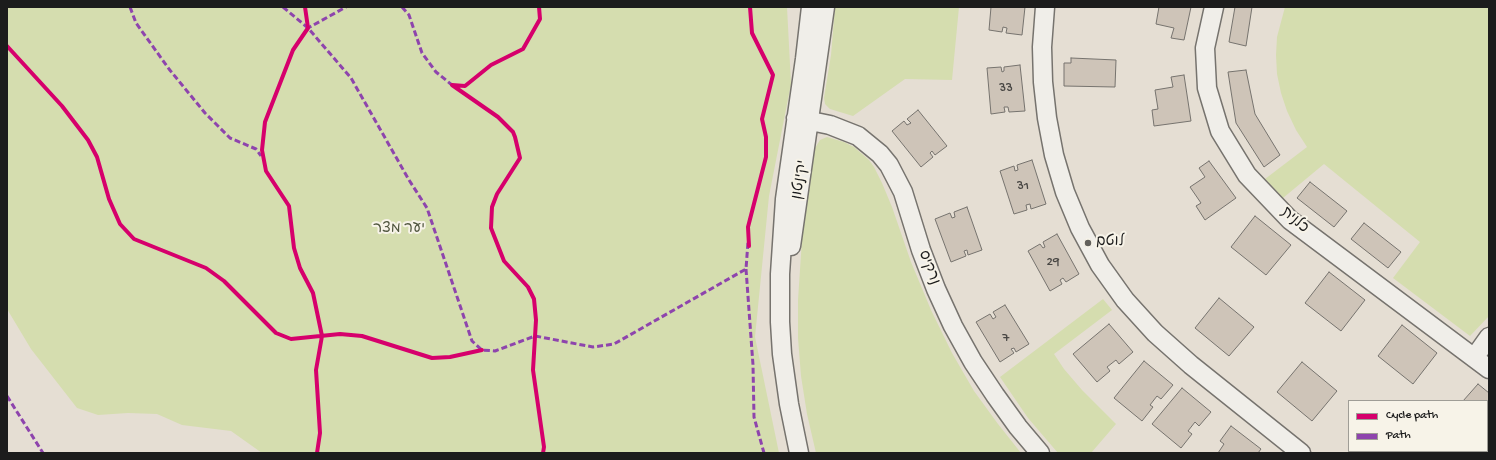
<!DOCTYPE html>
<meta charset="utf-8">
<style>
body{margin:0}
#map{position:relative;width:1496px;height:460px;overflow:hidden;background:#e5ded3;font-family:"Gochi Hand",sans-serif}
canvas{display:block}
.frame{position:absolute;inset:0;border:8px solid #1c1c1c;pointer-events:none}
.legend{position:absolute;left:1348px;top:400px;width:140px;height:52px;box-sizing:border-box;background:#f7f3e8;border:1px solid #9f9d96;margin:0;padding:5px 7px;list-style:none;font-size:12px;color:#1c1c1c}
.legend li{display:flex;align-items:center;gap:8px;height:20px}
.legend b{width:20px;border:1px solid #9f9d96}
</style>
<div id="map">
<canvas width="1496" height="460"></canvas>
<div class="frame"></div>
<ul class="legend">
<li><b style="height:5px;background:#d6006c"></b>Cycle path</li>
<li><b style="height:5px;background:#8e44ad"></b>Path</li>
</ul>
</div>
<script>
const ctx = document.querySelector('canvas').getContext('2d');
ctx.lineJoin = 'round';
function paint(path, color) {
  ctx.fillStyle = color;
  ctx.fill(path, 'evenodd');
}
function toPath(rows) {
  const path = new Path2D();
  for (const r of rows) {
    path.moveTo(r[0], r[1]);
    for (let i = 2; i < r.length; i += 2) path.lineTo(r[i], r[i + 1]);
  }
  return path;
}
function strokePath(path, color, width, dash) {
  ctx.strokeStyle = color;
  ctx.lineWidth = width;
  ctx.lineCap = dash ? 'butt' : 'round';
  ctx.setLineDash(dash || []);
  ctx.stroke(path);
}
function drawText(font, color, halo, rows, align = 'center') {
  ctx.font = font + ' "Gochi Hand","Playpen Sans Hebrew",sans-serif';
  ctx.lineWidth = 4;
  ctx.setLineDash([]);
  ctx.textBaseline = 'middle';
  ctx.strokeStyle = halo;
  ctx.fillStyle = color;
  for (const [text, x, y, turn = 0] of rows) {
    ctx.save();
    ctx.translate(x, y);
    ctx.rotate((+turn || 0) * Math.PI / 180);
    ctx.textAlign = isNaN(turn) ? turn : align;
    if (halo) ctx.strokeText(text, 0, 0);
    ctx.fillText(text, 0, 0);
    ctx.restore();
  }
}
paint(toPath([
 [7,7,787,7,791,84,769,196,755,337,779,453,262,453,231,431,182,425,157,414,128,413,98,415,77,408,31,349,7,309],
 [835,7,959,7,952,80,905,79,853,116,830,109,825,104,824,98,831,55],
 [1285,7,1489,7,1489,316,1470,336,1393,278,1420,242,1324,164,1283,198,1265,179,1307,147,1296,130,1287,111,1281,93,1277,74,1276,55,1277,37],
 [827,137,844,142,854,147,869,160,874,167,882,183,892,207,911,262,931,310,952,353,974,391,998,424,1021,453,816,453,807,414,801,376,798,338,798,300,803,224,815,148,820,140],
 [1103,299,1112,310,1054,354,1064,369,1082,390,1116,424,1091,453,1058,453,1028,418,1000,377]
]), '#d5ddaf');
const building = toPath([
 [991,7,1025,7,1022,35,1006,33,1007,28,1003,27,1002,32,989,30,991,7],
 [1159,7,1191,7,1184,40,1171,38,1174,28,1156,24,1159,7],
 [1235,7,1252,7,1246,46,1229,42,1235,7],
 [1071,58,1116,60,1115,87,1064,86,1064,63,1071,63,1071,58],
 [1020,65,1025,111,1009,112,1008,107,1004,107,1005,112,991,114,987,68,1001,67,1002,72,1004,71,1004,67,1020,65],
 [1246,70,1255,114,1280,155,1264,167,1236,123,1228,72,1246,70],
 [1184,75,1191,121,1154,126,1152,110,1158,109,1155,90,1173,87,1171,77,1184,75],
 [918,110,947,146,935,155,932,151,930,153,933,157,921,167,892,131,904,121,907,125,911,123,907,119,918,110],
 [1032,160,1046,204,1031,209,1030,204,1026,205,1027,210,1014,214,1000,171,1014,166,1015,171,1018,170,1017,165,1032,160],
 [1209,161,1236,198,1205,220,1196,206,1201,203,1190,187,1205,177,1199,168,1209,161],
 [1310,182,1347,211,1334,227,1297,198,1310,182],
 [967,207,982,250,968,255,967,250,964,251,966,256,951,262,935,219,950,213,952,218,955,217,954,212,967,207],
 [1255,216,1291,245,1266,275,1231,247,1255,216],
 [1364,223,1401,252,1388,268,1351,239,1364,223],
 [1057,234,1079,274,1066,282,1063,278,1060,280,1062,284,1050,291,1028,251,1040,244,1043,248,1045,247,1043,242,1057,234],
 [1329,272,1365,300,1341,331,1305,303,1329,272],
 [1219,298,1254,327,1229,356,1195,328,1219,298],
 [1005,305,1029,344,1016,352,1014,348,1011,349,1014,353,1000,362,976,322,990,314,993,319,996,317,993,312,1005,305],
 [1109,324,1133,352,1119,364,1116,360,1107,367,1110,371,1097,382,1073,354,1109,324],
 [1402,325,1437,353,1413,384,1378,356,1402,325],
 [1144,361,1173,385,1161,399,1157,396,1150,405,1153,407,1142,421,1114,398,1144,361],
 [1302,362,1337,391,1312,421,1277,392,1302,362],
 [1478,384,1489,393,1489,441,1487,442,1487,401,1463,401,1478,384],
 [1182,388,1211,412,1199,426,1195,422,1188,431,1192,434,1181,448,1152,424,1182,388],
 [1231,426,1261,449,1258,453,1218,453,1224,444,1220,441,1231,426],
 [1359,451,1410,451,1412,453,1358,453,1359,451]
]);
paint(building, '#cec4b8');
strokePath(building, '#76736e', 1);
const minor = toPath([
 [1045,7,1042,47,1043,82,1047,118,1054,155,1065,192,1080,228,1100,265,1125,300,1155,333,1191,365,1301,453],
 [1214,7,1205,48,1207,88,1220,131,1247,175,1290,220,1489,369],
 [796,118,830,125,858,136,880,154,889,165,903,192,921,250,936,289,953,326,973,362,995,395,1018,427,1040,453],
 [791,246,825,7],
 [1474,358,1489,337],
 [799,453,789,404,782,354,780,322,780,274,785,199,805,59,811,7]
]);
strokePath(minor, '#76736e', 21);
strokePath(minor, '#f0eee9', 18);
strokePath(toPath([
 [130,7,136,23,169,69,205,113,230,138,256,149,261,156],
 [283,7,308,28,351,78,409,180,427,208,472,341,482,350,495,351,535,336,593,347,614,344,746,269,748,242],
 [402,7,409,15,422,53,436,72,452,85],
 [307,30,308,28,346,7],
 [746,269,753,365,754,417,764,453],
 [7,396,43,453]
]), '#8e44ad', 3, [6, 3]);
strokePath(toPath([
 [305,7,308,28,293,50,265,122,262,150,266,171,289,206,294,248,300,268,313,293,322,336,316,370,320,433,317,453],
 [539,7,540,19,523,49,491,65,465,86,452,85,498,117,513,132,515,137,520,158,497,194,492,207,491,228,504,261,528,287,534,299,536,320,533,370,544,447,543,453],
 [7,46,62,106,88,140,97,157,109,199,120,224,134,239,206,268,224,281,276,333,291,339,340,334,362,336,432,358,450,357,482,350],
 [749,246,748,227,766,157,766,137,762,119,773,75,752,33,750,7]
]), '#d6006c', 4);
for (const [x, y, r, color] of [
 [1088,243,4,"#62605c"]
]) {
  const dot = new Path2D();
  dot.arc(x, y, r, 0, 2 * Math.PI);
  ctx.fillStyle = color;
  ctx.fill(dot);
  strokePath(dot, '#f7f3e8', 1.5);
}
drawText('13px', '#484643', null, [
 ["33",1006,89],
 ["31",1023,187],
 ["29",1053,263],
 ["7",1006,339]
]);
drawText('15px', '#1c1c1c', '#f7f3e8', [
 ["יקינטון",801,180,-81],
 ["כלנית",1294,221,41],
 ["נרקיס",928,268,69]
]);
drawText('15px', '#50563f', '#f7f3e8', [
 ["יער מצר",399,230]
]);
drawText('15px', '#1c1c1c', '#f7f3e8', [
 ["לוטם",1096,243]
], 'left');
</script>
